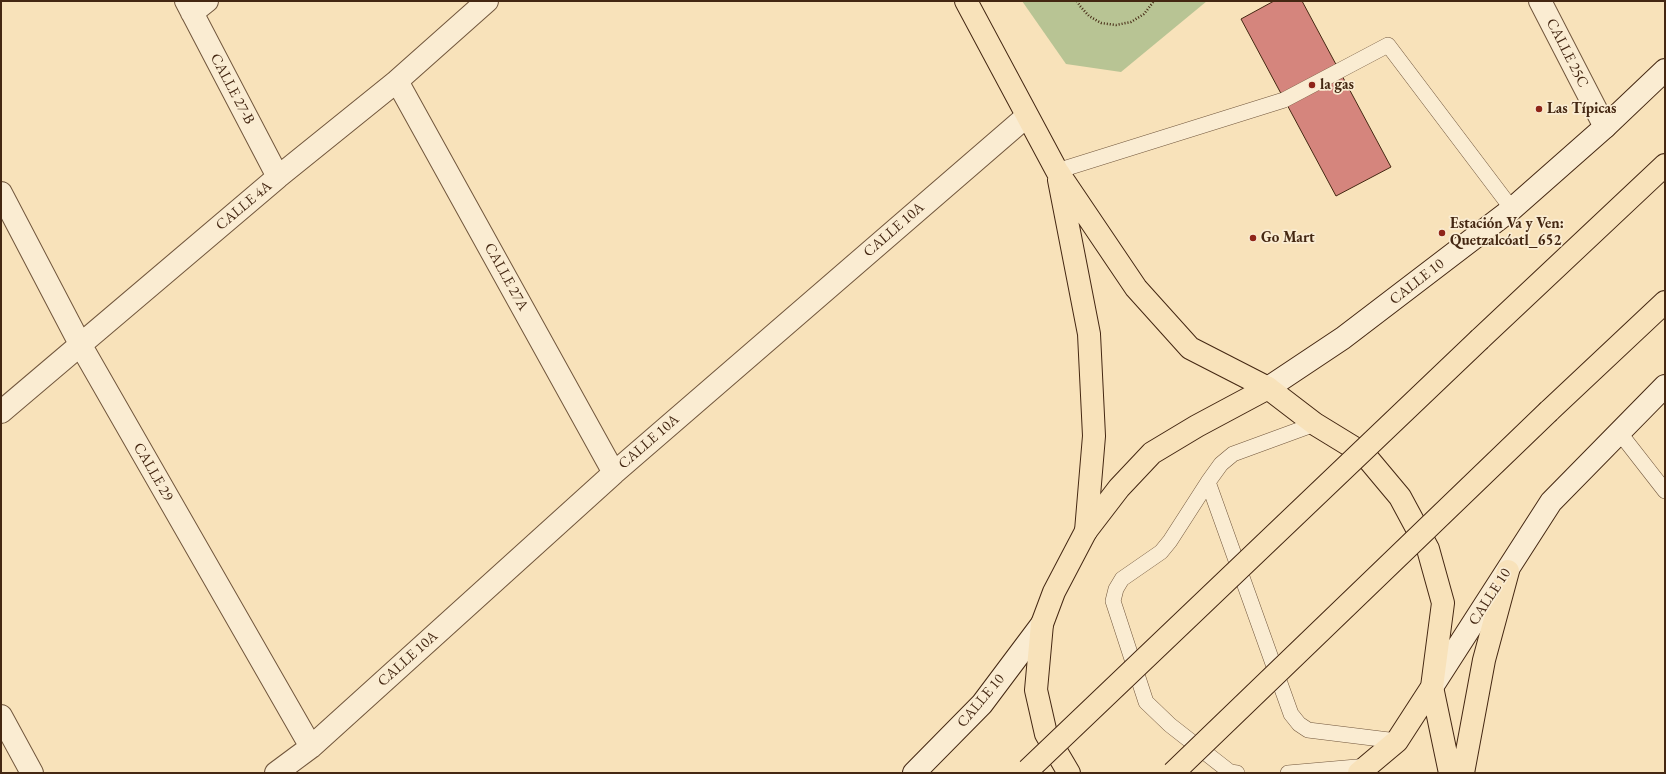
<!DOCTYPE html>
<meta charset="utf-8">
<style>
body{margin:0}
#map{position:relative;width:1666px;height:774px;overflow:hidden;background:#f8e2ba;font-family:"EB Garamond",serif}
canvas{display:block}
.frame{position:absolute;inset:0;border:2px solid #442712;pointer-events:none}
</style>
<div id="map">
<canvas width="1666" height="774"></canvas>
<div class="frame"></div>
</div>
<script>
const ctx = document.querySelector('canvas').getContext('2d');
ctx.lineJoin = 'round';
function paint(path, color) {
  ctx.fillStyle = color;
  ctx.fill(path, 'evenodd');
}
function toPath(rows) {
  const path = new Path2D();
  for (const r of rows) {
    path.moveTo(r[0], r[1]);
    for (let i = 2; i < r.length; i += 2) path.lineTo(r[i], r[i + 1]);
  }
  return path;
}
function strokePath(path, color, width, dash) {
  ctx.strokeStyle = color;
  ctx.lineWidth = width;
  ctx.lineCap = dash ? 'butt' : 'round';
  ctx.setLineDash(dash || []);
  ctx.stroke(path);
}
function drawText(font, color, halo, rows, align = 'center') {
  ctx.font = font + ' "EB Garamond",serif';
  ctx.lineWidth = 3.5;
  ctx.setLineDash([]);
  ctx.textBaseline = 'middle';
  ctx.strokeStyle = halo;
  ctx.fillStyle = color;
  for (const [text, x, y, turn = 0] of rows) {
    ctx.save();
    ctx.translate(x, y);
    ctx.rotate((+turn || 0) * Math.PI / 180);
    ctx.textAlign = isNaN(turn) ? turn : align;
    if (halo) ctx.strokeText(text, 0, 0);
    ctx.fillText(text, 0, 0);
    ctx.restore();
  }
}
paint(toPath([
 [1022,1,1207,1,1121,72,1066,64]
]), '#b8c494');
const building = toPath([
 [1274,1,1302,1,1391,167,1336,196,1241,19,1274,1]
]);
paint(building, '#d5857d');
strokePath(building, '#442712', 1);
const service = toPath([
 [1057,171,1284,100,1388,45,1512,209],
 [1315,424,1233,454,1221,464,1208,482,1291,714,1299,724,1308,730,1397,741],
 [1619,432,1665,491],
 [1208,482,1170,541,1161,552,1122,579,1116,589,1113,601,1146,702,1170,725,1230,772,1237,773],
 [1288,773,1368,766]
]);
const minor = toPath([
 [186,1,278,177],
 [1540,1,1605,127],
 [192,13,207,1],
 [397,81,614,473],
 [1,193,80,344,311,747],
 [1,412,278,177,397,81,487,1],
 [1,716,32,773],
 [276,773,311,747,614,473,1027,116]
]);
const secondary = toPath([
 [1268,388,1343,338,1512,209,1605,127,1665,70],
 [1432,687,1551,502,1665,386],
 [914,773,982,704,1042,624]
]);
const primary = toPath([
 [966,1,1057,171,1136,288,1190,348,1268,388],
 [1059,180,1089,334,1094,436,1086,531]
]);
const trunk = toPath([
 [1480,339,1665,165],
 [1549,411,1665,302],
 [1432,687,1450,773],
 [1069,773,1046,734,1036,690,1042,624,1054,592,1086,531,1119,488,1152,453,1197,426,1268,388,1315,424,1364,454,1400,497,1428,549,1443,603,1432,687,1397,741,1359,773],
 [1463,773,1484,660,1508,571]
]);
strokePath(service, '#71563c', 16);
strokePath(minor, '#71563c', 24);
strokePath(secondary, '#442712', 24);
strokePath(primary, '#442712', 24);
strokePath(trunk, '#442712', 24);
strokePath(toPath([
 [1077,1,1080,6,1089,16,1101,23,1116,25,1131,22,1144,14,1154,1]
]), '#442712', 2.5, [1, 2]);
strokePath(service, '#faecd2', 15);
strokePath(minor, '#faecd2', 22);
strokePath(secondary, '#faecd2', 22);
strokePath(primary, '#f8e2ba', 22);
strokePath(trunk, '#f8e2ba', 22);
const trunkBridge = toPath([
 [1028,770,1480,339],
 [1173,773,1549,411]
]);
strokePath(trunkBridge, '#442712', 24, []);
strokePath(trunkBridge, '#f8e2ba', 22);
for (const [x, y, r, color] of [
 [1312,85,4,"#8f2418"],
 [1539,109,4,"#8f2418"],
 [1442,233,4,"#8f2418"],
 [1253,238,4,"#8f2418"]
]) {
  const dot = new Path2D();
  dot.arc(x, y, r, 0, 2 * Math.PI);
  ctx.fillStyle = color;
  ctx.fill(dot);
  strokePath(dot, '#faecd2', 1.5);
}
drawText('15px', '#442712', '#faecd2', [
 ["CALLE 25C",1567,53,63],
 ["CALLE 27-B",232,89,62],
 ["CALLE 4A",244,206,-40],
 ["CALLE 10A",894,230,-41],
 ["CALLE 27A",506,277,61],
 ["CALLE 10",1417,282,-38],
 ["CALLE 10A",649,442,-41],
 ["CALLE 29",153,472,60],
 ["CALLE 10",1490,597,-57],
 ["CALLE 10A",408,659,-42],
 ["CALLE 10",981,701,-50]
]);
drawText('bold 15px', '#442712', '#faecd2', [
 ["la gas",1320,85],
 ["Las Típicas",1547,109],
 ["Estación Va y Ven:",1450,224],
 ["Quetzalcóatl_652",1450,241],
 ["Go Mart",1261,238]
], 'left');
</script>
